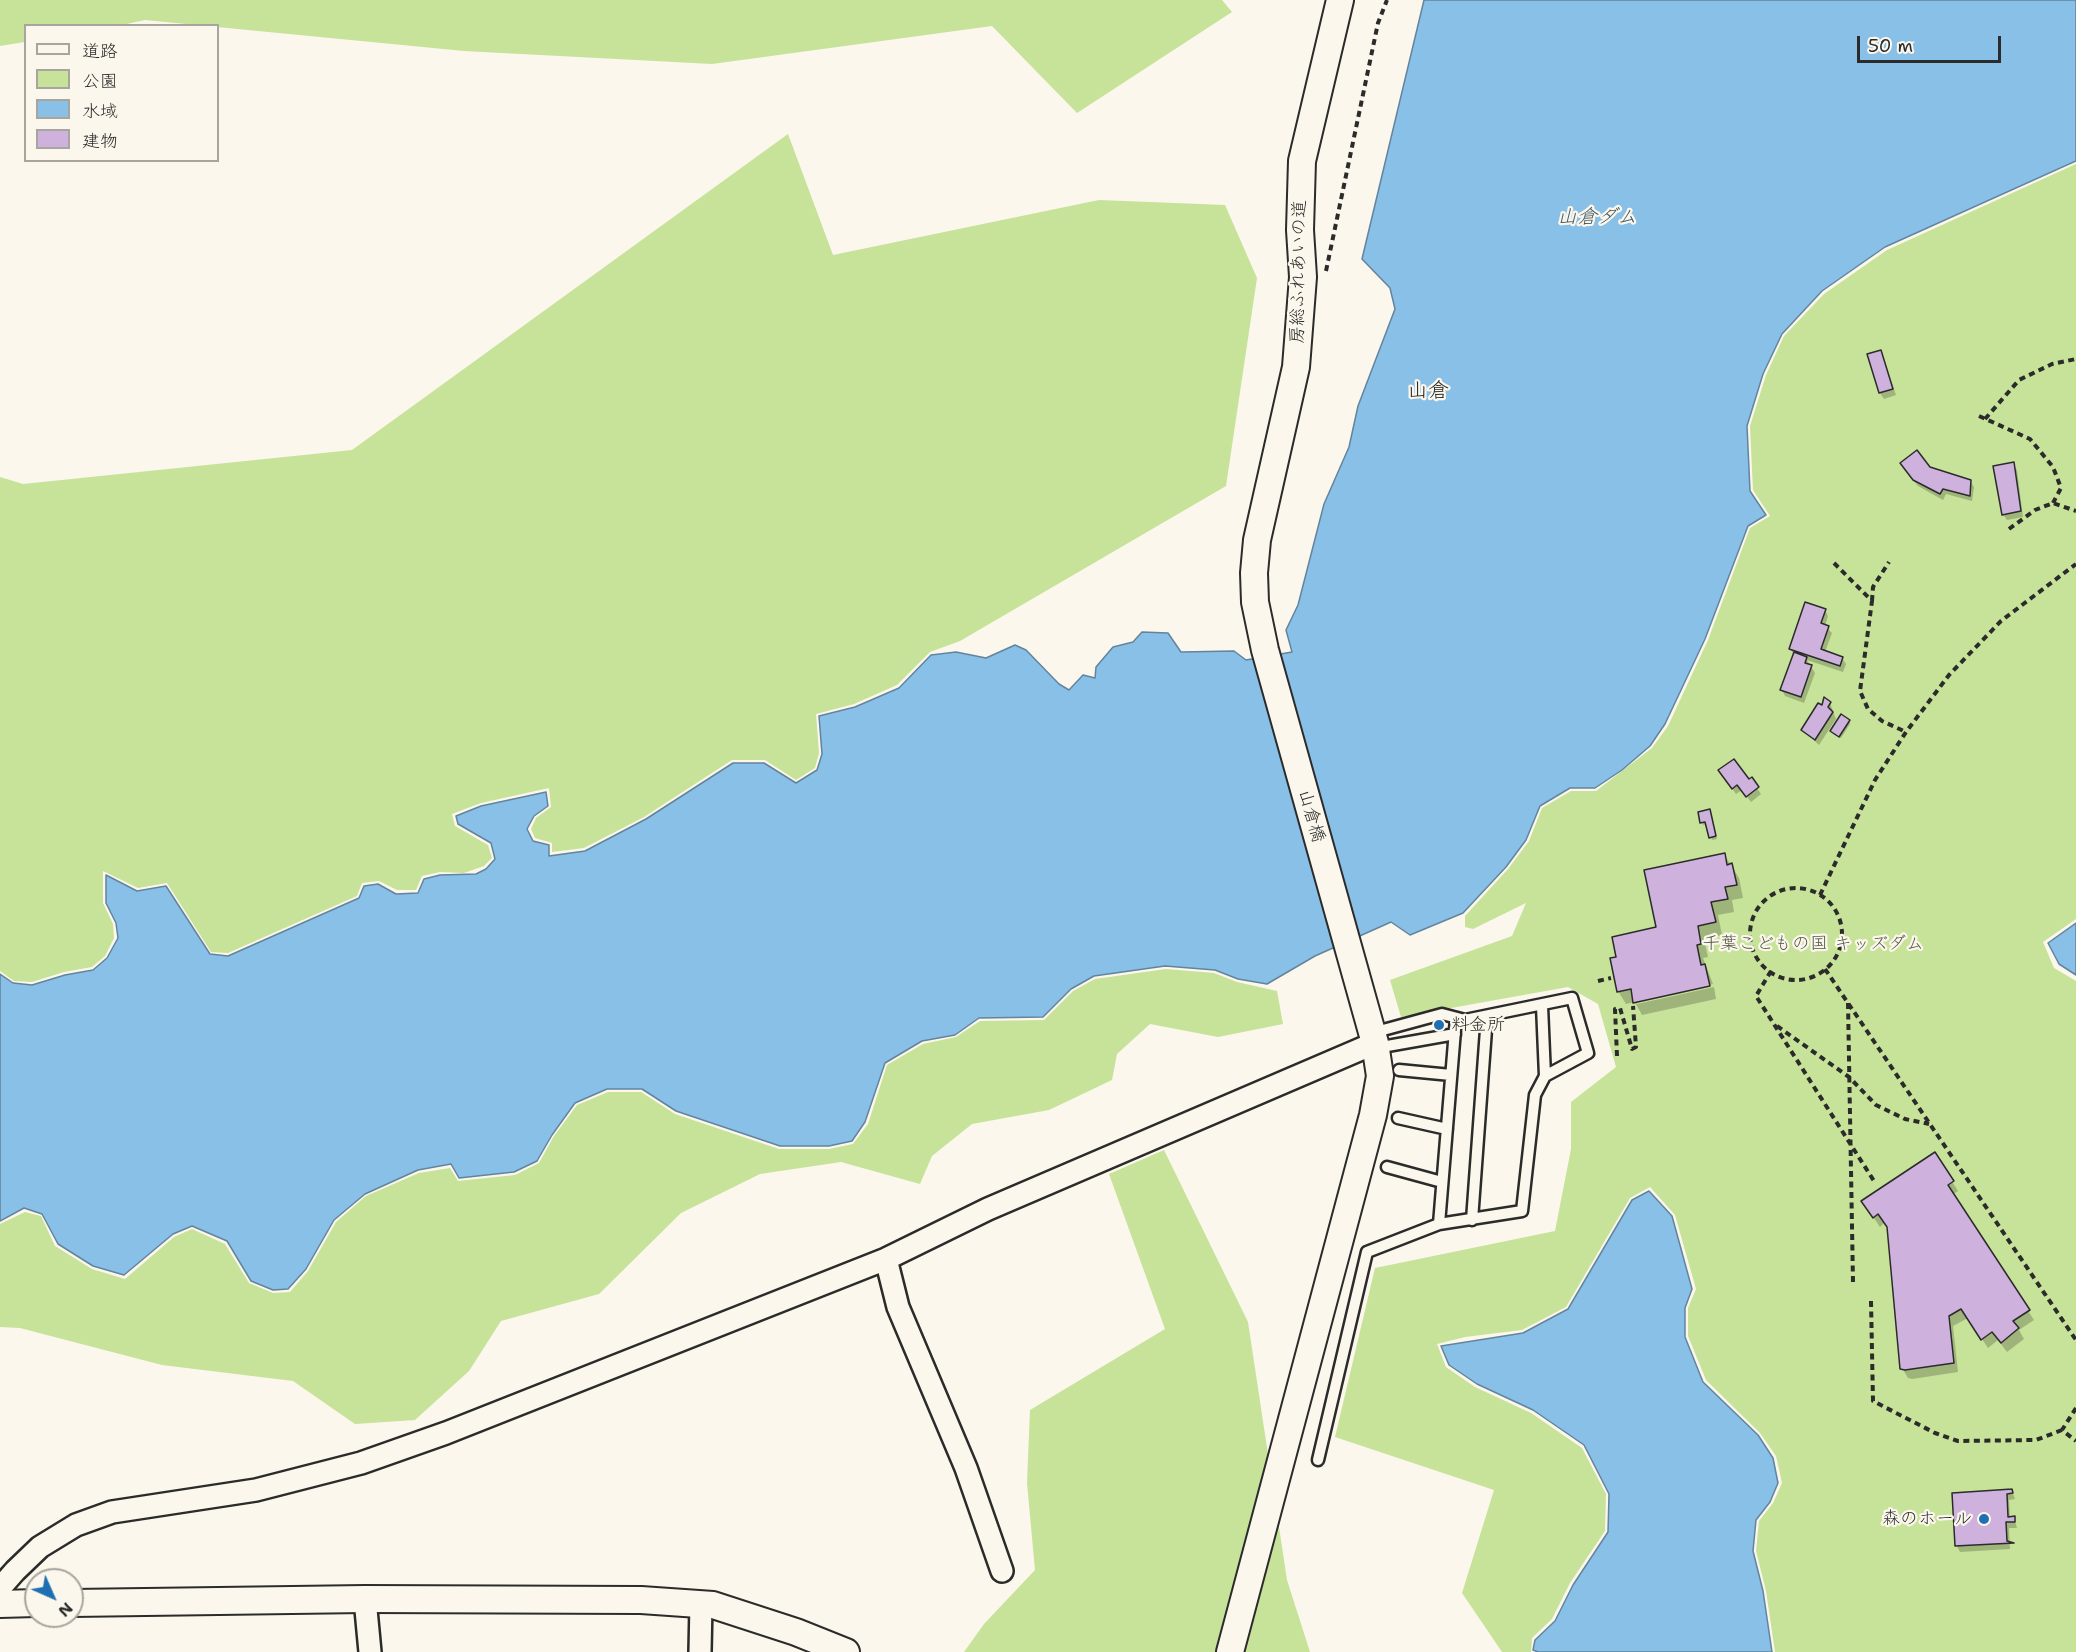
<!DOCTYPE html>
<meta charset="utf-8">
<style>
body{margin:0}
#map{position:relative;width:2076px;height:1652px;overflow:hidden;background:#fbf7ec;font-family:"Shantell Sans","Klee One",sans-serif}
canvas{display:block}
.legend{position:absolute;left:24px;top:24px;width:195px;height:138px;box-sizing:border-box;background:#fbf7ec;border:2px solid #a8a59f;margin:0;padding:8px 10px;list-style:none;font-size:18px;color:#2b2b2b}
.legend li{display:flex;align-items:center;gap:12px;height:30px}
.legend b{width:30px;border:2px solid #a8a59f}
.north{position:absolute;left:24px;top:1568px;width:60px;height:60px;box-sizing:border-box;background:#fbf7ec;border:2px solid #a8a59f;border-radius:50%;rotate:135deg;font-size:16px;font-weight:700;line-height:24px;text-align:center;color:#2b2b2b}
.north::after{content:'';display:block;margin:auto;width:21px;height:27px;background:#1f6fb2;clip-path:polygon(50% 0,100% 100%,50% 72%,0 100%)}
.scale{position:absolute;left:1857px;top:36px;width:144px;height:27px;box-sizing:border-box;border:3px solid #2b2b2b;border-top:0;padding-left:8px;font-size:18px;line-height:21px;white-space:nowrap;color:#2b2b2b;-webkit-text-stroke:4px #fbf7ec;paint-order:stroke}
</style>
<div id="map">
<canvas width="2076" height="1652"></canvas>
<ul class="legend">
<li><b style="height:8px;background:#fbf7ec"></b>道路</li>
<li><b style="height:16px;background:#c7e299"></b>公園</li>
<li><b style="height:16px;background:#89c0e7"></b>水域</li>
<li><b style="height:16px;background:#cfb1de"></b>建物</li>
</ul>
<div class="north">N</div>
<div class="scale">50 m</div>
</div>
<script>
const ctx = document.querySelector('canvas').getContext('2d');
ctx.lineJoin = 'round';
function paint(path, color) {
  ctx.fillStyle = color;
  ctx.fill(path, 'evenodd');
}
function toPath(rows) {
  const path = new Path2D();
  for (const r of rows) {
    if (r.length === 3) {
      path.moveTo(r[0] + r[2], r[1]);
      path.arc(r[0], r[1], r[2], 0, 2 * Math.PI);
      continue;
    }
    path.moveTo(r[0], r[1]);
    for (let i = 2; i < r.length; i += 2) path.lineTo(r[i], r[i + 1]);
  }
  return path;
}
function strokePath(path, color, width, dash) {
  ctx.strokeStyle = color;
  ctx.lineWidth = width;
  ctx.lineCap = dash ? 'butt' : 'round';
  ctx.setLineDash(dash || []);
  ctx.stroke(path);
}
function drawText(font, color, halo, rows, align = 'center') {
  ctx.font = font + ' "Shantell Sans","Klee One",sans-serif';
  ctx.lineWidth = 4.5;
  ctx.setLineDash([]);
  ctx.textBaseline = 'middle';
  ctx.strokeStyle = halo;
  ctx.fillStyle = color;
  for (const [text, x, y, turn = 0] of rows) {
    ctx.save();
    ctx.translate(x, y);
    ctx.rotate((+turn || 0) * Math.PI / 180);
    ctx.textAlign = isNaN(turn) ? turn : align;
    if (halo) ctx.strokeText(text, 0, 0);
    ctx.fillText(text, 0, 0);
    ctx.restore();
  }
}
paint(toPath([
 [0,0,1222,0,1232,12,1077,113,992,26,712,64,464,51,145,20,117,26,26,26,25,42,0,46],
 [788,134,833,255,1099,200,1225,205,1257,278,1226,486,960,641,930,652,897,685,854,704,816,714,819,753,815,768,796,780,765,760,732,760,644,817,584,848,552,852,552,843,535,838,531,829,536,818,551,807,549,788,481,803,452,814,455,826,488,845,492,858,484,866,464,873,440,872,422,876,416,890,397,890,379,881,362,883,357,896,228,953,211,952,167,883,138,888,103,871,103,903,113,924,114,938,105,956,92,967,64,972,32,982,14,981,0,971,0,477,23,484,352,450],
 [2076,164,2076,919,2043,942,2054,968,2076,981,2076,1652,1775,1652,1766,1591,1756,1551,1759,1521,1773,1503,1782,1483,1776,1456,1760,1433,1706,1380,1688,1336,1688,1308,1696,1289,1675,1215,1650,1187,1630,1198,1566,1307,1522,1330,1465,1337,1437,1344,1446,1367,1475,1387,1531,1413,1582,1448,1606,1494,1605,1531,1570,1583,1552,1619,1532,1638,1531,1652,1502,1652,1462,1593,1494,1490,1335,1437,1375,1268,1555,1231,1571,1149,1571,1102,1616,1067,1598,1004,1568,987,1401,1017,1390,980,1512,936,1526,903,1473,929,1465,927,1465,916,1508,869,1529,841,1542,808,1571,791,1596,791,1652,748,1668,726,1708,640,1750,528,1770,516,1753,490,1750,426,1766,375,1784,336,1824,294,1887,250],
 [1166,969,1214,973,1237,982,1277,991,1283,1024,1218,1037,1150,1024,1117,1054,1112,1080,1049,1110,972,1124,932,1156,920,1184,841,1162,760,1174,681,1213,599,1294,501,1321,469,1371,415,1420,355,1424,293,1381,162,1365,20,1328,0,1327,0,1224,25,1212,41,1216,55,1246,92,1269,125,1279,174,1237,192,1229,225,1244,249,1283,273,1293,290,1292,308,1271,336,1222,366,1196,419,1173,450,1168,458,1181,515,1175,539,1163,554,1136,577,1105,608,1092,641,1092,675,1114,779,1149,829,1149,853,1144,868,1124,887,1065,923,1044,956,1037,980,1021,1044,1020,1073,991,1095,979],
 [1164,1150,1248,1322,1287,1580,1310,1652,964,1652,984,1624,1035,1570,1027,1483,1030,1410,1165,1329,1109,1174]
]), '#c7e299');
const water = toPath([
 [1424,0,2076,0,2076,161,1885,247,1822,291,1782,334,1763,374,1747,426,1750,491,1766,515,1748,526,1705,639,1665,724,1650,746,1622,770,1595,788,1570,788,1540,806,1526,840,1506,867,1463,913,1410,935,1391,922,1315,956,1267,984,1238,979,1215,970,1165,966,1094,976,1071,989,1043,1017,979,1018,955,1035,922,1041,885,1063,865,1122,852,1141,829,1146,780,1146,676,1111,642,1089,607,1089,575,1103,552,1135,537,1161,514,1172,459,1178,451,1164,418,1170,365,1194,334,1220,306,1269,288,1289,273,1290,251,1281,227,1241,192,1226,173,1234,124,1275,93,1266,58,1244,42,1214,24,1208,0,1221,0,974,13,983,32,985,65,975,93,970,107,958,118,938,116,923,106,903,106,875,137,891,166,886,210,954,228,956,359,898,364,886,378,884,396,894,418,893,424,879,440,875,476,874,486,869,495,859,491,843,458,824,456,816,481,806,546,792,548,806,534,816,527,829,533,841,549,845,549,856,585,851,646,819,733,763,764,763,796,783,817,770,822,754,819,716,855,707,899,688,931,655,956,652,986,658,1015,645,1026,650,1059,684,1069,690,1083,675,1095,678,1096,667,1113,647,1133,642,1142,632,1168,633,1181,652,1234,651,1246,660,1292,652,1286,630,1298,605,1324,504,1349,447,1358,406,1395,309,1390,288,1362,259,1424,0],
 [2076,923,2076,975,2059,964,2048,943,2076,923],
 [1649,1191,1672,1216,1692,1289,1685,1308,1685,1337,1703,1382,1758,1435,1773,1458,1778,1483,1770,1502,1756,1520,1753,1551,1763,1591,1772,1652,1538,1652,1533,1650,1535,1640,1555,1621,1573,1585,1608,1532,1609,1494,1584,1445,1533,1410,1477,1384,1449,1365,1441,1346,1523,1333,1568,1309,1632,1200,1649,1191]
]);
paint(water, '#89c0e7');
strokePath(water, '#63849c', 1.5);
paint(toPath([
 [1881,352,1896,395,1884,399,1880,393],
 [2013,464,2017,470,2023,517,2007,520,2003,514],
 [1929,468,1970,481,1974,487,1972,501,1946,494,1943,500,1918,486,1905,470],
 [1825,610,1828,616,1825,626,1832,633,1825,652,1842,658,1846,664,1843,672,1807,660,1815,673,1804,703,1785,696,1782,690,1794,656,1791,649],
 [1830,703,1836,719,1819,745,1803,730,1823,707],
 [1849,721,1850,724,1841,738,1833,734,1832,731],
 [1724,777,1748,782,1751,779,1761,794,1751,802,1742,790,1736,794],
 [1699,813,1710,813,1717,839,1712,840,1707,824,1703,825],
 [1724,854,1739,878,1743,898,1732,900,1734,912,1718,915,1722,935,1704,939,1708,957,1703,958,1713,984,1637,1001,1637,1004,1714,987,1716,999,1642,1015,1635,1002,1626,1004,1618,991,1618,958,1658,928],
 [1443,1022,1445,1031,1438,1031,1436,1023],
 [1935,1154,1958,1191,1952,1195,2034,1320,2019,1330,2024,1339,2007,1352,1998,1340,1988,1348,1968,1318,1953,1326,1958,1372,1912,1379,1908,1378,1902,1368,1889,1229,1884,1223,1880,1227,1869,1211],
 [2012,1491,2015,1499,2009,1500,2010,1518,2014,1518,2017,1528,2009,1528,2010,1549,1960,1552,1957,1546,1954,1494]
]), '#0003');
const building = toPath([
 [1881,350,1893,389,1879,393,1867,354,1881,350],
 [1917,450,1930,467,1971,480,1970,496,1943,489,1940,494,1913,480,1900,463,1917,450],
 [2014,462,2021,511,2002,515,1993,466,2014,462],
 [1805,602,1826,609,1821,623,1829,626,1821,649,1843,657,1840,666,1789,649,1805,602],
 [1794,652,1807,657,1805,663,1812,665,1801,697,1780,690,1794,652],
 [1824,697,1831,702,1828,707,1833,712,1815,740,1801,730,1818,703,1822,705,1824,697],
 [1841,714,1850,720,1839,737,1830,731,1841,714],
 [1734,759,1749,779,1752,777,1759,787,1746,797,1737,785,1732,789,1718,770,1734,759],
 [1710,809,1716,836,1709,838,1705,822,1700,823,1698,812,1710,809],
 [1725,853,1727,865,1732,863,1737,885,1725,887,1728,899,1711,902,1716,922,1698,926,1701,944,1697,945,1701,965,1705,964,1710,986,1633,1003,1631,989,1617,992,1610,958,1616,957,1612,937,1656,927,1644,870,1725,853],
 [1444,1021,1444,1028,1435,1029,1434,1022,1444,1021],
 [1935,1152,1954,1181,1948,1185,2030,1310,2013,1321,2019,1328,2001,1343,1992,1332,1981,1340,1961,1309,1949,1316,1954,1363,1905,1370,1900,1369,1887,1227,1878,1214,1873,1218,1861,1201,1935,1152],
 [2012,1489,2013,1493,2007,1494,2008,1517,2015,1516,2015,1522,2006,1522,2007,1541,2014,1543,1955,1546,1952,1493,2012,1489]
]);
paint(building, '#cfb1de');
strokePath(building, '#2b2b2b', 1.5);
const service = toPath([
 [1456,1018,1439,1224,1522,1211,1535,1095,1545,1076],
 [1372,1033,1442,1014,1465,1020,1572,998,1588,1053,1545,1076,1542,1006],
 [1376,1048,1455,1034],
 [1399,1070,1451,1075],
 [1398,1118,1447,1129],
 [1387,1167,1442,1182],
 [1472,1220,1487,1016],
 [1318,1460,1367,1252,1439,1224]
]);
const minor = toPath([
 [886,1259,898,1307,966,1468,1002,1571],
 [0,1598,0,1588,15,1571,40,1547,76,1525,112,1512,256,1490,361,1463,446,1433,886,1259,988,1209,1375,1043],
 [365,1599,370,1652],
 [700,1652,701,1604]
]);
const tertiary = toPath([
 [72,1603,365,1599,641,1600,713,1605,796,1632,846,1652],
 [0,1604,36,1603],
 [1230,1652,1373,1115,1380,1076,1375,1043,1265,650,1255,602,1254,573,1257,540,1296,367,1303,277,1300,230,1302,161,1340,0]
]);
strokePath(service, '#2b2b2b', 15);
strokePath(minor, '#2b2b2b', 26);
strokePath(tertiary, '#2b2b2b', 30);
strokePath(toPath([
 [1326,271,1378,23,1387,0],
 [1979,416,2030,439,2053,467,2061,488,2053,503],
 [1985,419,2019,380,2052,364,2076,359],
 [2009,529,2035,510,2053,503,2076,511],
 [1834,563,1872,601,1860,691,1868,709,1882,721,1906,732],
 [1872,601,1873,587,1889,562],
 [1796,934,46],
 [1820,895,1875,780,1906,732,1949,675,2001,621,2076,564],
 [1825,969,2076,1340],
 [1771,971,1756,996,1874,1181],
 [1598,981,1611,978],
 [1848,1003,1853,1282],
 [1777,1026,1849,1077,1876,1105,1905,1119,1929,1124],
 [1617,1056,1615,1009,1620,1008,1632,1049,1636,1047,1633,1006],
 [1871,1301,1873,1401,1935,1433,1958,1441,2036,1440,2062,1430],
 [2076,1408,2062,1430,2076,1441]
]), '#2b2b2b', 4, [6, 4.5]);
strokePath(service, '#fbf7ec', 10);
strokePath(minor, '#fbf7ec', 21);
strokePath(tertiary, '#fbf7ec', 26);
for (const [x, y, r, color] of [
 [1439,1025,6,"#1f6fb2"],
 [1984,1519,6,"#1f6fb2"]
]) {
  const dot = new Path2D();
  dot.arc(x, y, r, 0, 2 * Math.PI);
  ctx.fillStyle = color;
  ctx.fill(dot);
  strokePath(dot, '#fbf7ec', 2);
}
drawText('18px', '#2b2b2b', '#fbf7ec', [
 ["房総ふれあいの道",1299,272,-89],
 ["山倉橋",1311,816,74]
]);
drawText('18px', '#525946', '#fbf7ec', [
 ["千葉こどもの国 キッズダム",1813,944]
]);
drawText('18px', '#2b2b2b', '#fbf7ec', [
 ["料金所",1451,1025],
 ["森のホール",1972,1519,"right"]
], 'left');
drawText('italic 20px', '#475863', '#fbf7ec', [
 ["山倉ダム",1597,218]
]);
drawText('21px', '#2b2b2b', '#fbf7ec', [
 ["山倉",1428,392]
]);
</script>
